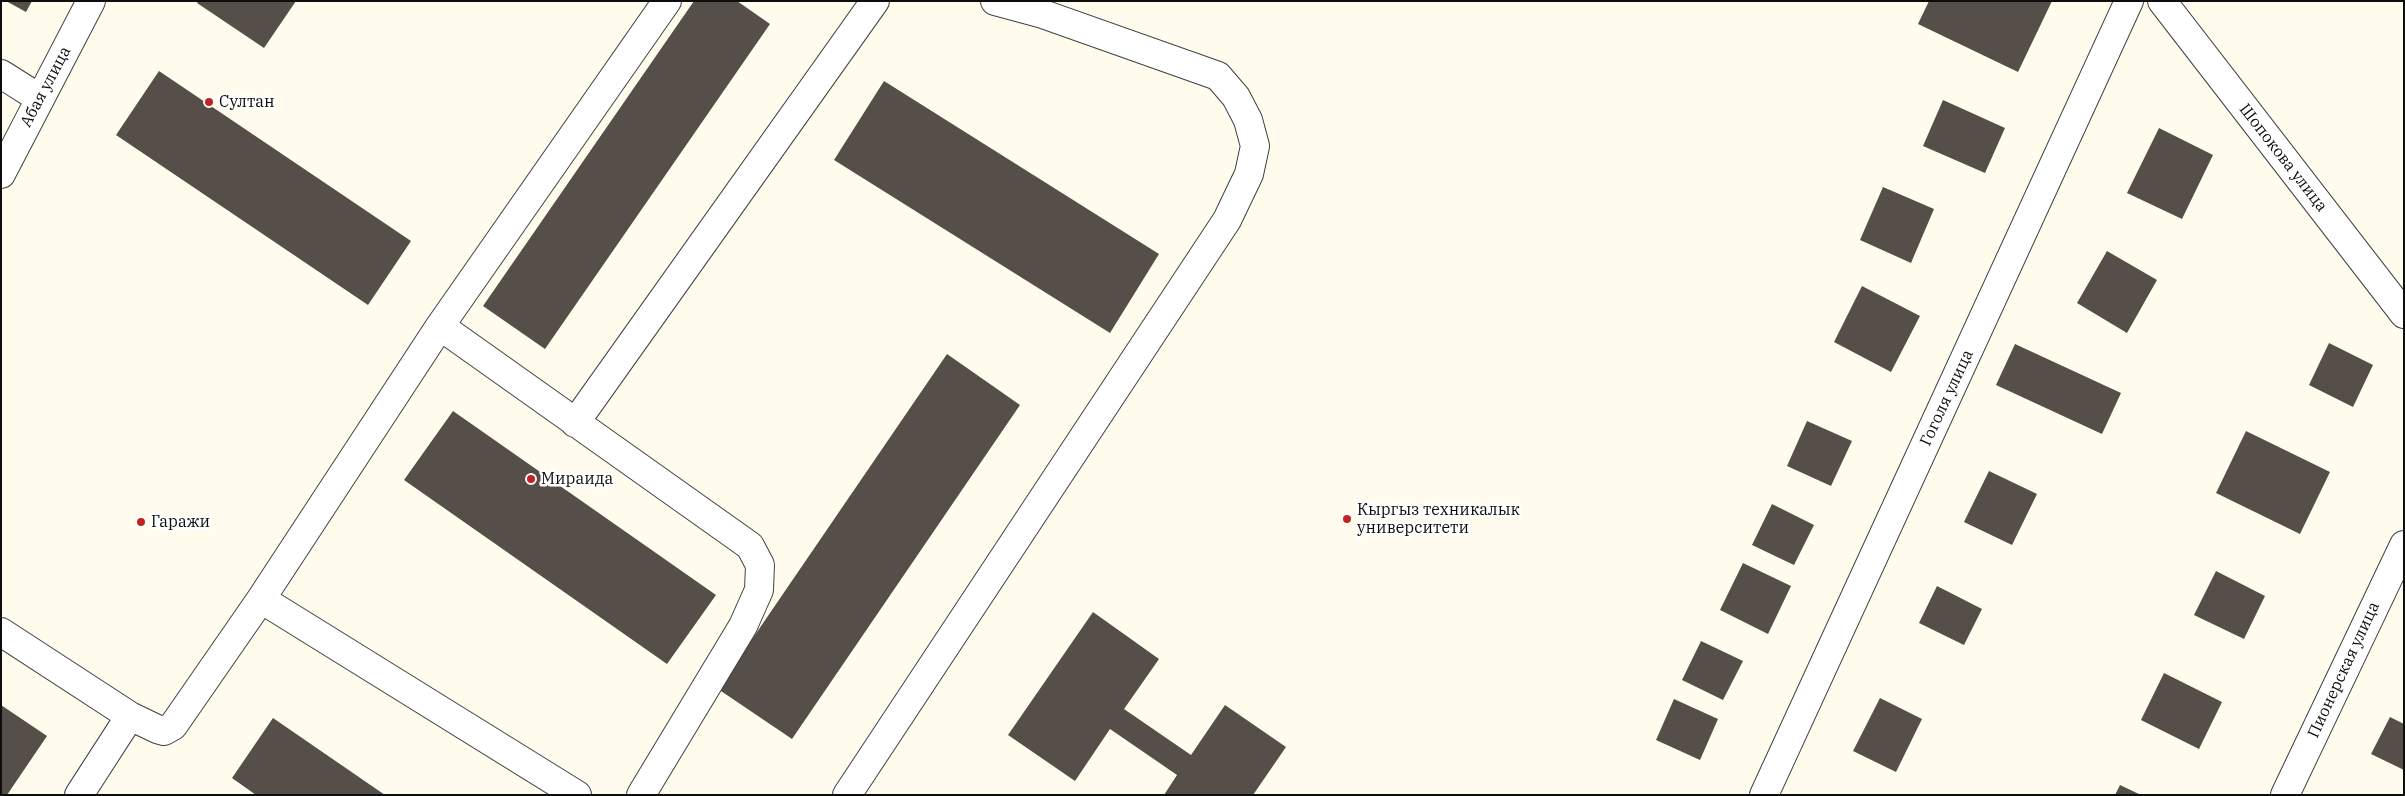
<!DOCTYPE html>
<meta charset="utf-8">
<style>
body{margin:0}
#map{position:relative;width:2405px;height:796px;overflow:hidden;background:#fffcee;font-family:"IBM Plex Serif",serif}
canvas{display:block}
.frame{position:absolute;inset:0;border:2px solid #0d0d0d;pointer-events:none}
</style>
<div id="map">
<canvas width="2405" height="796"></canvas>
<div class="frame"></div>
</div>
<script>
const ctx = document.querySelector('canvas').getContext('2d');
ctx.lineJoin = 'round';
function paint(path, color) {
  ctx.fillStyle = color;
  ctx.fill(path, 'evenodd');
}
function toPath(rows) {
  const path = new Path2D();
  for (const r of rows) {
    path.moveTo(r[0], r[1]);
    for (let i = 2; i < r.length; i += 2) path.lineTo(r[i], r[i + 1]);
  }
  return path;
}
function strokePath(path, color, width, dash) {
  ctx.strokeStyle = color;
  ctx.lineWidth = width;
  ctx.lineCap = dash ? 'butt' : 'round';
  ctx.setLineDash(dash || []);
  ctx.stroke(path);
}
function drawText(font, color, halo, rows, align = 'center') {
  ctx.font = font + ' "IBM Plex Serif",serif';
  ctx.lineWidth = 5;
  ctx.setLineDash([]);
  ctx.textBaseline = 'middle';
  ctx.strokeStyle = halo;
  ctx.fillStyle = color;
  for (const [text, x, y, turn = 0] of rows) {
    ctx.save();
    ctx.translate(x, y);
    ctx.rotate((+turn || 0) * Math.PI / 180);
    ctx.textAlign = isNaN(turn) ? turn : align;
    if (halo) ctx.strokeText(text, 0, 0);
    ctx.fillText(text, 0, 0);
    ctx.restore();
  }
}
paint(toPath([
 [6,1,32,1,26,12],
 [198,1,296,1,264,48,197,3],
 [694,1,737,1,770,24,545,349,483,306],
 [1929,1,2052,1,2018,72,1918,24],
 [159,71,411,241,368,305,116,135],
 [884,81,1159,254,1110,333,834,160],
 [1943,100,2005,128,1985,173,1923,146],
 [2159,128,2213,155,2182,219,2127,193],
 [1883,187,1934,209,1911,263,1860,240],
 [2107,251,2157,280,2127,333,2077,303],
 [1862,286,1920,316,1891,372,1834,342],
 [2329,343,2373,365,2353,407,2309,385],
 [2015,344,2121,393,2102,434,1996,385],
 [947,354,1020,405,792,739,718,689],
 [453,411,716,595,667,664,404,480],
 [1807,421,1852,441,1831,486,1787,466],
 [2246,431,2330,472,2300,534,2216,493],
 [1989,471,2037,494,2012,545,1964,522],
 [1772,504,1814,525,1794,565,1752,545],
 [1743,563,1791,586,1768,634,1720,610],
 [2216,571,2265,596,2244,639,2194,615],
 [1937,586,1982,609,1964,645,1919,623],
 [1093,612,1159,659,1124,709,1191,755,1225,705,1286,747,1253,795,1164,795,1177,775,1110,729,1075,781,1008,735],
 [1701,641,1743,661,1723,700,1682,680],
 [2164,673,2222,702,2199,749,2141,720],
 [1880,698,1922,719,1896,772,1853,751],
 [1674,699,1718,719,1700,760,1656,740],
 [1,705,47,736,7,795,1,795],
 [2390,717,2404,724,2404,770,2371,754],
 [273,718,385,795,256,795,232,778],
 [2120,785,2141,795,2115,795]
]), '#564f49');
const minor = toPath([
 [2162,1,2404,314],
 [1,74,39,98],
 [1,174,91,1],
 [440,326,750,546,760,565,759,590,743,626,641,795],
 [575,423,875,1],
 [261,599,577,795],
 [1,632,130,716,157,729,164,731,173,726,261,599,440,326,667,1],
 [79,795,130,716],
 [847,795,1227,220,1249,174,1255,146,1248,120,1236,97,1218,76,1043,14,995,1],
 [1764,795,2129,1],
 [2285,795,2404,545]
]);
strokePath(minor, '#404040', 30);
strokePath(minor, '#fff', 28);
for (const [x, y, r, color] of [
 [209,102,5,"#c12223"],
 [531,479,5,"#c12223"],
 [1347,519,5,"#c12223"],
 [141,522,5,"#c12223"]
]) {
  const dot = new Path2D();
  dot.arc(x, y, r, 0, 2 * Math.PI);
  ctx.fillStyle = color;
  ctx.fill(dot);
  strokePath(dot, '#fff', 2);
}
drawText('16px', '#0d0d0d', '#fff', [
 ["Абая улица",46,87,-62],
 ["Шопокова улица",2283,158,52],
 ["Гоголя улица",1947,398,-65],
 ["Пионерская улица",2344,670,-65]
]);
drawText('16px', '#0d0d0d', '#fff', [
 ["Султан",219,102],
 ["Мираида",541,479],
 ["Кыргыз техникалык",1357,510],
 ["университети",1357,528],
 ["Гаражи",151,522]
], 'left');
</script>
